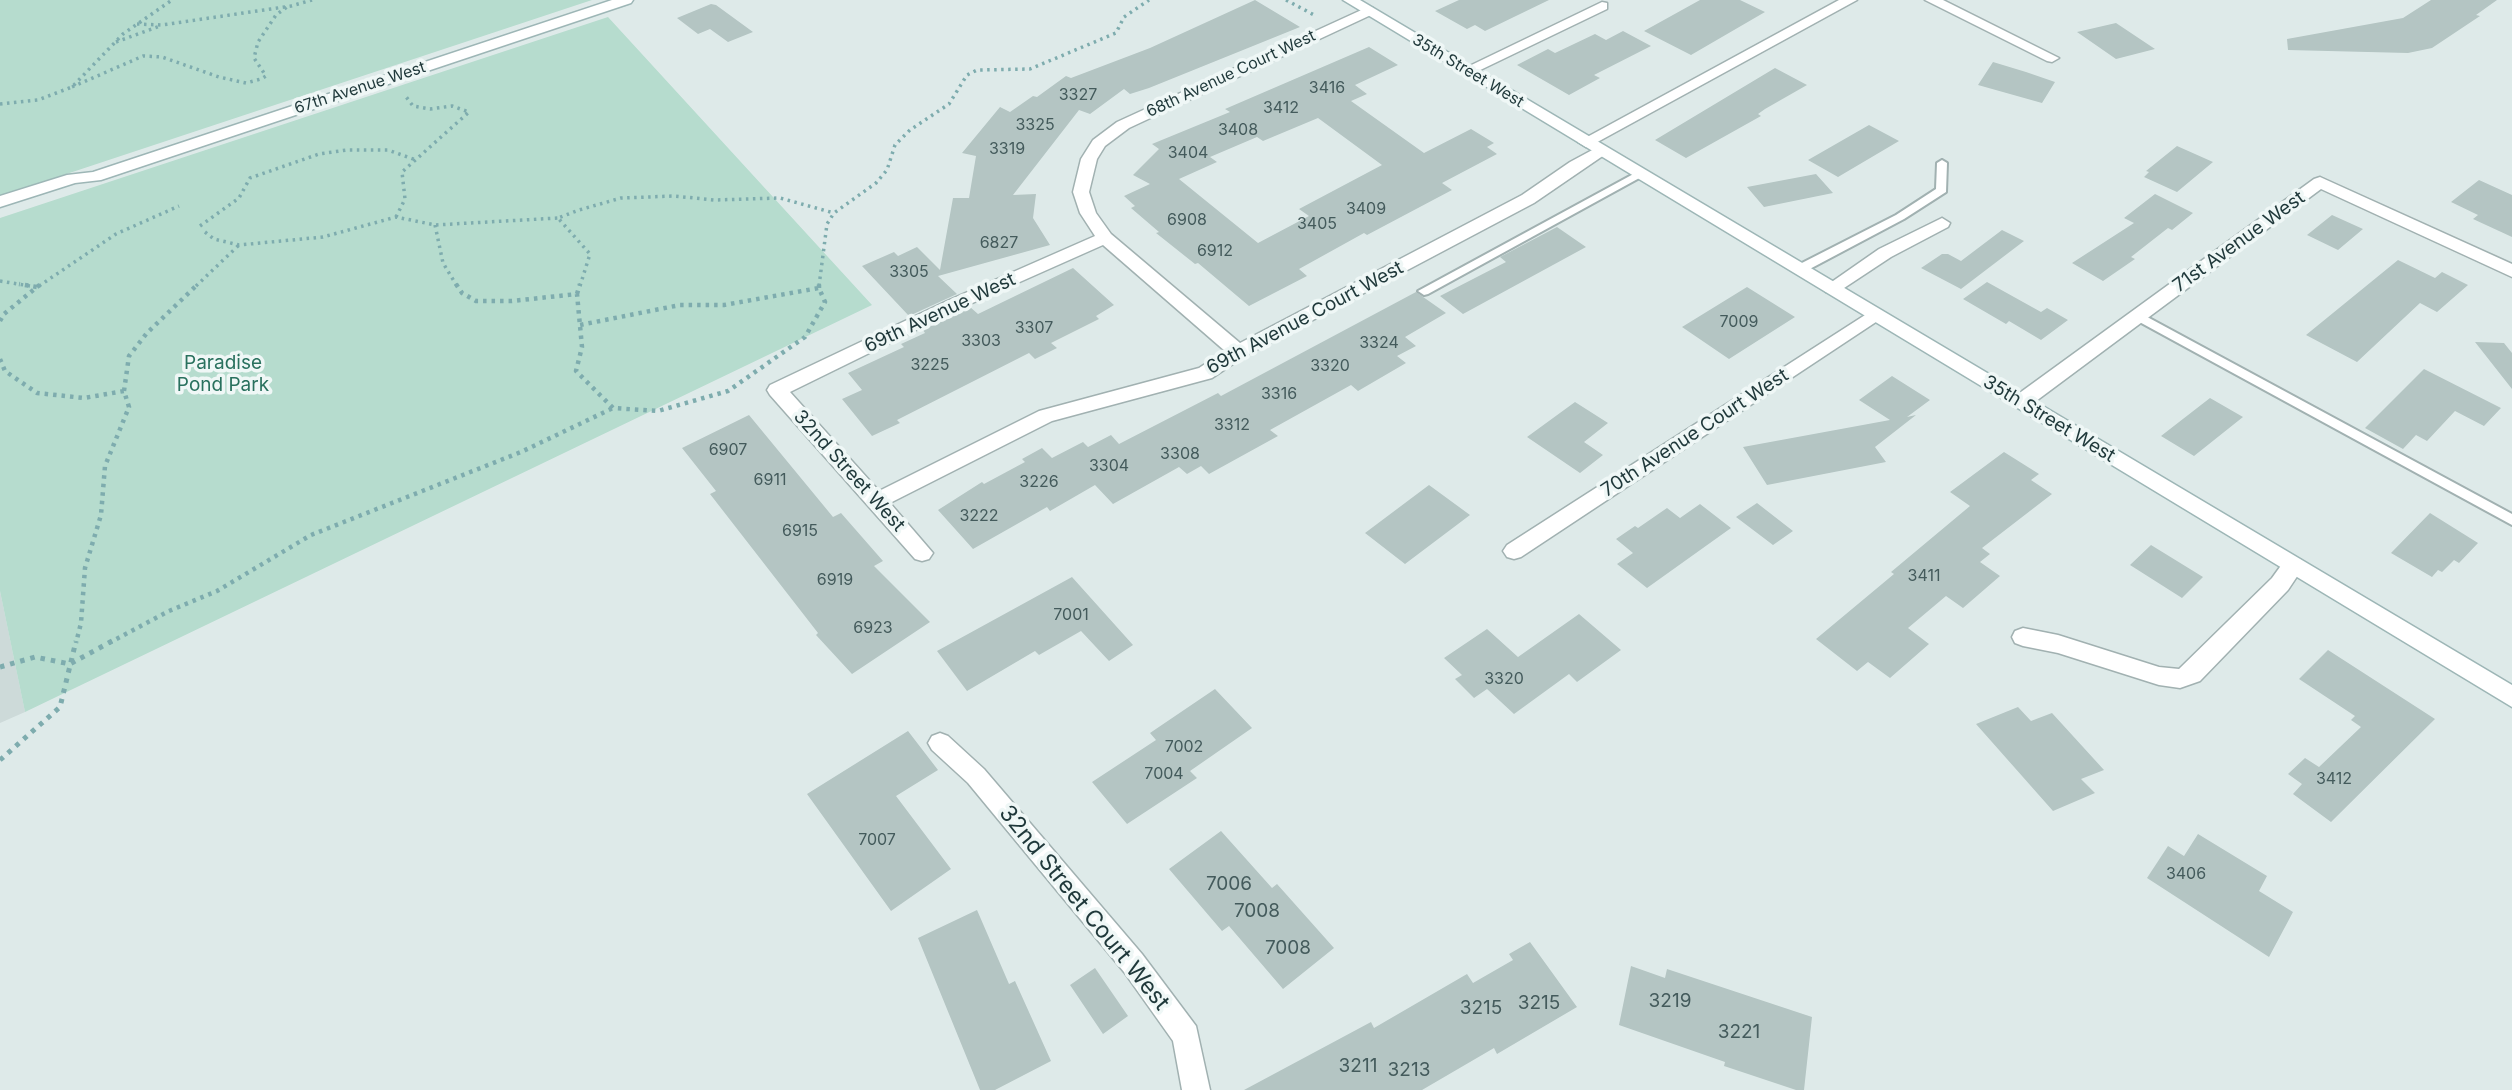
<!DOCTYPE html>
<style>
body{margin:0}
canvas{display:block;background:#deeae9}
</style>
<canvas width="2512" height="1090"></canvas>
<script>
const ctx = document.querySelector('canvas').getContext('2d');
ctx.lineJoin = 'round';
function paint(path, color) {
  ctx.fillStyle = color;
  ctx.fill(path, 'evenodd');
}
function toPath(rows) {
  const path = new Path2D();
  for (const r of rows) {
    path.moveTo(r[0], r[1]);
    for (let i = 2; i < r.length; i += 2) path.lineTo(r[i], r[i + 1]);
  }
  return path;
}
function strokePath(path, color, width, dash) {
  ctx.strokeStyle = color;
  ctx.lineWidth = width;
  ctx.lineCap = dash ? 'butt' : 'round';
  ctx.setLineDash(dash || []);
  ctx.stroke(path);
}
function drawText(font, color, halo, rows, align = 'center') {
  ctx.font = font + ' Inter,sans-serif';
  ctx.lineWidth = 7;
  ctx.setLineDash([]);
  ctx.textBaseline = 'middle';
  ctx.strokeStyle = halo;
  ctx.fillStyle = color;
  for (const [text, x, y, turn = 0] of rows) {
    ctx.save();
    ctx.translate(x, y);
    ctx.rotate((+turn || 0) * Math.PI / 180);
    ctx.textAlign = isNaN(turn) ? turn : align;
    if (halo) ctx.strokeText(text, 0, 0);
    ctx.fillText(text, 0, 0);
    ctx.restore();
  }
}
paint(toPath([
 [0,591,25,712,0,723]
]), '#cddad9');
paint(toPath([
 [0,0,592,0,0,196],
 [608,17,872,305,25,712,0,591,0,218]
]), '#b6dcce');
paint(toPath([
 [1255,0,1300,27,1149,88,1130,94,1124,89,1090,114,1079,110,1013,195,1036,194,1033,218,1050,245,938,276,957,294,909,316,862,266,894,252,898,256,917,247,940,270,953,198,969,198,976,156,962,153,1000,107,1010,112,1033,96,1037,97,1066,76,1071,78,1150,48],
 [1459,0,1549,0,1485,31,1475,25,1467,29,1435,11],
 [1700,0,1740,0,1765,12,1691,55,1644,31],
 [2431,0,2497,0,2476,15,2480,16,2432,48,2408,53,2288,50,2287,39,2403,18],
 [711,4,716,5,753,32,728,42,710,29,698,34,677,18],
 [2116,23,2155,49,2116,59,2077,32],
 [1623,31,1651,46,1594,75,1600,78,1569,95,1517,65,1548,49,1555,53,1595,34,1606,40],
 [1369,47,1398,65,1355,85,1367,94,1351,101,1424,153,1471,129,1494,143,1487,147,1497,154,1442,183,1452,190,1367,235,1364,233,1299,269,1307,276,1249,306,1198,263,1195,264,1156,233,1159,232,1131,208,1135,206,1124,196,1150,184,1133,175,1159,149,1152,144,1230,112,1225,109],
 [1318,118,1382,165,1299,209,1309,216,1258,243,1179,179,1217,162,1210,157,1257,137,1263,141],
 [1993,62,2026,72,2055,82,2042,103,1978,85],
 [1775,68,1807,85,1765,109,1758,114,1761,116,1686,158,1655,140],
 [1869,125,1899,141,1838,177,1808,160],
 [2177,146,2213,162,2177,192,2144,177,2149,172,2146,171],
 [1816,174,1833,193,1764,207,1747,187],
 [2479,180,2512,195,2512,237,2473,219,2478,215,2451,202],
 [2155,194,2193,213,2172,230,2168,228,2131,257,2135,259,2103,281,2072,263,2134,223,2124,218],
 [2332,215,2363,229,2338,250,2307,235],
 [1557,227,1586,247,1463,314,1440,296,1506,262,1500,257],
 [2002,230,2024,241,1961,289,1921,268,1942,254,1948,254,1961,261],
 [2398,260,2435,278,2442,272,2468,285,2437,312,2420,303,2357,362,2306,335],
 [1073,268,1114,305,1096,316,1099,319,1051,343,1057,348,1035,359,1029,353,897,420,900,423,872,436,842,399,862,390,848,373,904,347,901,344,925,333,923,330,970,307,978,314],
 [1987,282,2041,312,2047,308,2068,320,2041,340,2009,321,2006,324,1963,299],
 [1747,287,1795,317,1729,359,1682,327],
 [1416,292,1446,313,1405,337,1416,346,1397,356,1406,363,1358,391,1351,385,1270,430,1278,436,1209,474,1201,466,1187,474,1179,467,1113,504,1095,485,1050,511,1047,507,973,549,938,510,982,482,984,484,1025,462,1022,459,1042,448,1052,458,1083,442,1088,447,1111,435,1119,444,1218,393,1221,396],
 [2475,342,2504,343,2512,353,2512,389],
 [2424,369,2501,408,2484,426,2455,411,2427,441,2416,435,2403,449,2365,428],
 [1892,376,1930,400,1907,417,1916,415,1875,447,1886,462,1767,485,1743,447,1890,420,1859,400],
 [2210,398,2243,417,2194,456,2161,436],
 [1575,402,1608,423,1584,442,1603,455,1580,473,1527,437],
 [749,415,833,517,841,513,883,561,874,566,930,622,852,674,816,635,818,633,710,494,716,491,682,448],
 [2004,452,2039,474,2031,480,2052,494,1982,548,1990,554,1980,562,2000,576,1963,608,1946,596,1908,628,1929,644,1890,678,1868,662,1857,671,1816,639,1894,574,1891,572,1970,506,1950,492],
 [1429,485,1470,515,1405,564,1365,533],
 [1757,503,1793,531,1773,545,1736,517],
 [1700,504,1731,528,1647,588,1617,564,1633,553,1616,539,1635,526,1638,528,1667,508,1680,518],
 [2430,513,2478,543,2459,563,2454,560,2442,572,2438,570,2432,577,2391,553],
 [2151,545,2203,577,2182,598,2130,565],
 [1072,577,1133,645,1109,661,1081,631,1039,655,1035,651,967,691,937,651],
 [1579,614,1621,650,1577,682,1569,674,1514,714,1487,689,1474,698,1455,679,1462,675,1444,658,1487,629,1518,657],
 [2328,650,2435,719,2331,822,2293,794,2302,784,2288,774,2305,758,2319,767,2361,727,2351,720,2355,716,2299,679],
 [1215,689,1252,728,1190,771,1197,778,1127,824,1092,782,1156,740,1150,733],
 [2018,707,2031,721,2052,713,2104,770,2081,779,2095,793,2053,811,1976,724],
 [908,731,938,770,896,796,951,869,891,911,807,794],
 [1221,831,1272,888,1277,884,1334,948,1283,989,1229,926,1222,931,1169,869],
 [2198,834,2267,876,2259,891,2293,912,2269,957,2147,878,2168,846,2184,856],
 [977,910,1009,984,1015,981,1051,1061,995,1090,980,1090,918,938],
 [1530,942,1577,1007,1497,1054,1494,1048,1422,1090,1244,1090,1371,1022,1374,1028,1467,974,1473,983,1513,960,1509,954],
 [1631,966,1665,978,1667,969,1812,1017,1804,1090,1796,1090,1724,1066,1725,1062,1619,1025],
 [1095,968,1128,1016,1103,1034,1070,985]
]), '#b4c5c3');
const lane = toPath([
 [1942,160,1947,163,1946,192,1904,219,1804,272,1796,272,1796,266,1896,215,1936,189,1937,163,1942,160],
 [1639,171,1643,172,1643,176,1428,294,1424,295,1418,291,1639,171],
 [2138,312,2512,514,2512,525,2134,319,2132,316,2138,312]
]);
const street = toPath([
 [1839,0,1857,0,1592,145,1586,147,1578,142,1839,0],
 [1925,0,1943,0,2059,58,2052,62,2047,61,1925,0],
 [1602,2,1607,3,1607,9,1472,74,1467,76,1459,71,1602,2],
 [1368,7,1373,8,1373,14,1129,128,1105,146,1097,159,1089,192,1096,213,1111,234,1240,343,1522,195,1570,162,1596,148,1608,148,1610,151,1534,203,1245,356,1212,378,1052,421,890,503,933,553,929,559,922,561,915,559,770,395,767,390,770,385,947,301,1095,236,1080,213,1073,192,1081,159,1093,140,1117,122,1368,7],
 [1103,245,1225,351,1199,368,1039,411,879,491,790,392,959,309,1103,245],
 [2320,177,2512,264,2512,277,2321,189,2028,407,2014,407,2011,402,2014,397,2314,179,2320,177],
 [1942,218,1950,223,1948,227,1891,257,1838,292,1826,292,1823,288,1879,249,1942,218],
 [1876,308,1885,314,1882,318,1521,557,1514,559,1507,557,1503,551,1507,545,1876,308],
 [2293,558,2301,560,2304,566,2288,590,2200,681,2180,688,2159,685,2058,653,2023,646,2015,643,2012,637,2015,631,2023,628,2058,635,2159,667,2179,669,2272,578,2285,560,2293,558],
 [940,733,948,736,984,769,1142,954,1196,1026,1210,1090,1182,1090,1173,1041,1124,972,968,783,932,750,928,743,932,736,940,733]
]);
const secondary = toPath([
 [612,0,633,0,631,3,101,180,75,183,0,207,0,196,67,175,93,172,612,0],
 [1343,0,1360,0,2512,685,2512,707,1343,0]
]);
strokePath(lane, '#a1b1b1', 4);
strokePath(street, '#a1b1b1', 3);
strokePath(secondary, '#9db6b6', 3);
strokePath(toPath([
 [1286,0,1316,16],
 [137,24,162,25,291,6,312,0],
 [116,42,160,26],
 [72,87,143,56,162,57,219,77,246,83,261,79,266,76,254,58,258,42,276,15,287,7],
 [0,104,38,100,72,87,123,34,172,0],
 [396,217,405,199,402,172,469,112,452,106,430,109,413,106,404,94],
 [435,225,443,263,457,286],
 [200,226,239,198,250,178,319,154,347,150,388,150,416,160],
 [205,232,214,239,239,245,323,237,396,217,435,225,558,218],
 [0,281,30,286],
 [39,286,116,234,179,206],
 [196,286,239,245],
 [580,286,590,254,558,218,579,210,621,198,674,196,714,200,780,198,834,213],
 [819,286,827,224,834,213,876,183,887,170,895,145,910,130,949,104,967,75,977,70,1030,69,1116,33,1124,17,1149,0]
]), '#7eacae', 3.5, [2.5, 4.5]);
strokePath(toPath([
 [456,284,462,293,476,301,512,301,577,294,582,347,576,371,613,408,658,411,728,391,805,337,825,302,819,288,724,305,680,305,580,325],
 [37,287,41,284],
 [819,288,819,284],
 [577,294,580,284],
 [0,321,4,314,37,287,19,284],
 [0,359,5,371,37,393,84,398,124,391,129,407,105,466,101,515,85,568,81,623,76,643],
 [124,391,129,356,147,333,198,284],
 [109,643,169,611,217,591,311,535,521,452,613,408]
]), '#7eacae', 4.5, [3.5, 5]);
strokePath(toPath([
 [0,667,35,657,70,664,112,641],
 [0,760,60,707,76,641]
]), '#7eacae', 5, [4.5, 6]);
paint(lane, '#fff');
paint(street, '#fff');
paint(secondary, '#fff');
drawText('16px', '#1f383a', '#eff7f6', [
 ["35th Street West",1468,71,31],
 ["68th Avenue Court West",1231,74,-25],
 ["67th Avenue West",360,88,-18]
]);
drawText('16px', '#445b5c', null, [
 ["3416",1327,88],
 ["3327",1078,95],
 ["3412",1281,108],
 ["3325",1035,125],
 ["3408",1238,130],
 ["3319",1007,149],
 ["3404",1188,153],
 ["3409",1366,209],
 ["6908",1187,220],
 ["3405",1317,224],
 ["6827",999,243],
 ["6912",1215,251],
 ["3305",909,272],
 ["7009",1739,322],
 ["3307",1034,328],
 ["3303",981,341],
 ["3324",1379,343],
 ["3225",930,365],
 ["3320",1330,366],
 ["3316",1279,394],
 ["3312",1232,425],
 ["6907",728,450],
 ["3308",1180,454],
 ["3304",1109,466],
 ["6911",770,480],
 ["3226",1039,482],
 ["3222",979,516],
 ["6915",800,531],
 ["3411",1924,576],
 ["6919",835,580],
 ["7001",1071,615],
 ["6923",873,628],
 ["3320",1504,679],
 ["7002",1184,747],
 ["7004",1164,774],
 ["3412",2334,779],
 ["7007",877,840],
 ["3406",2186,874]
]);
drawText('19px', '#1f383a', '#eff7f6', [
 ["71st Avenue West",2239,242,-36],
 ["69th Avenue West",940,313,-25],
 ["69th Avenue Court West",1305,318,-28],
 ["35th Street West",2049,419,31],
 ["70th Avenue Court West",1695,433,-33],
 ["32nd Street West",849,471,48]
]);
drawText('19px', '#29715e', '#eff7f6', [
 ["Paradise",223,363],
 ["Pond Park",223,385]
]);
drawText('19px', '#445b5c', null, [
 ["7006",1229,884],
 ["7008",1257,911],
 ["7008",1288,948],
 ["3219",1670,1001],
 ["3215",1539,1003],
 ["3215",1481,1008],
 ["3221",1739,1032],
 ["3211",1358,1066],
 ["3213",1409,1070]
]);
drawText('23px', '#1f383a', '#eff7f6', [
 ["32nd Street Court West",1084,908,51]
]);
</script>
